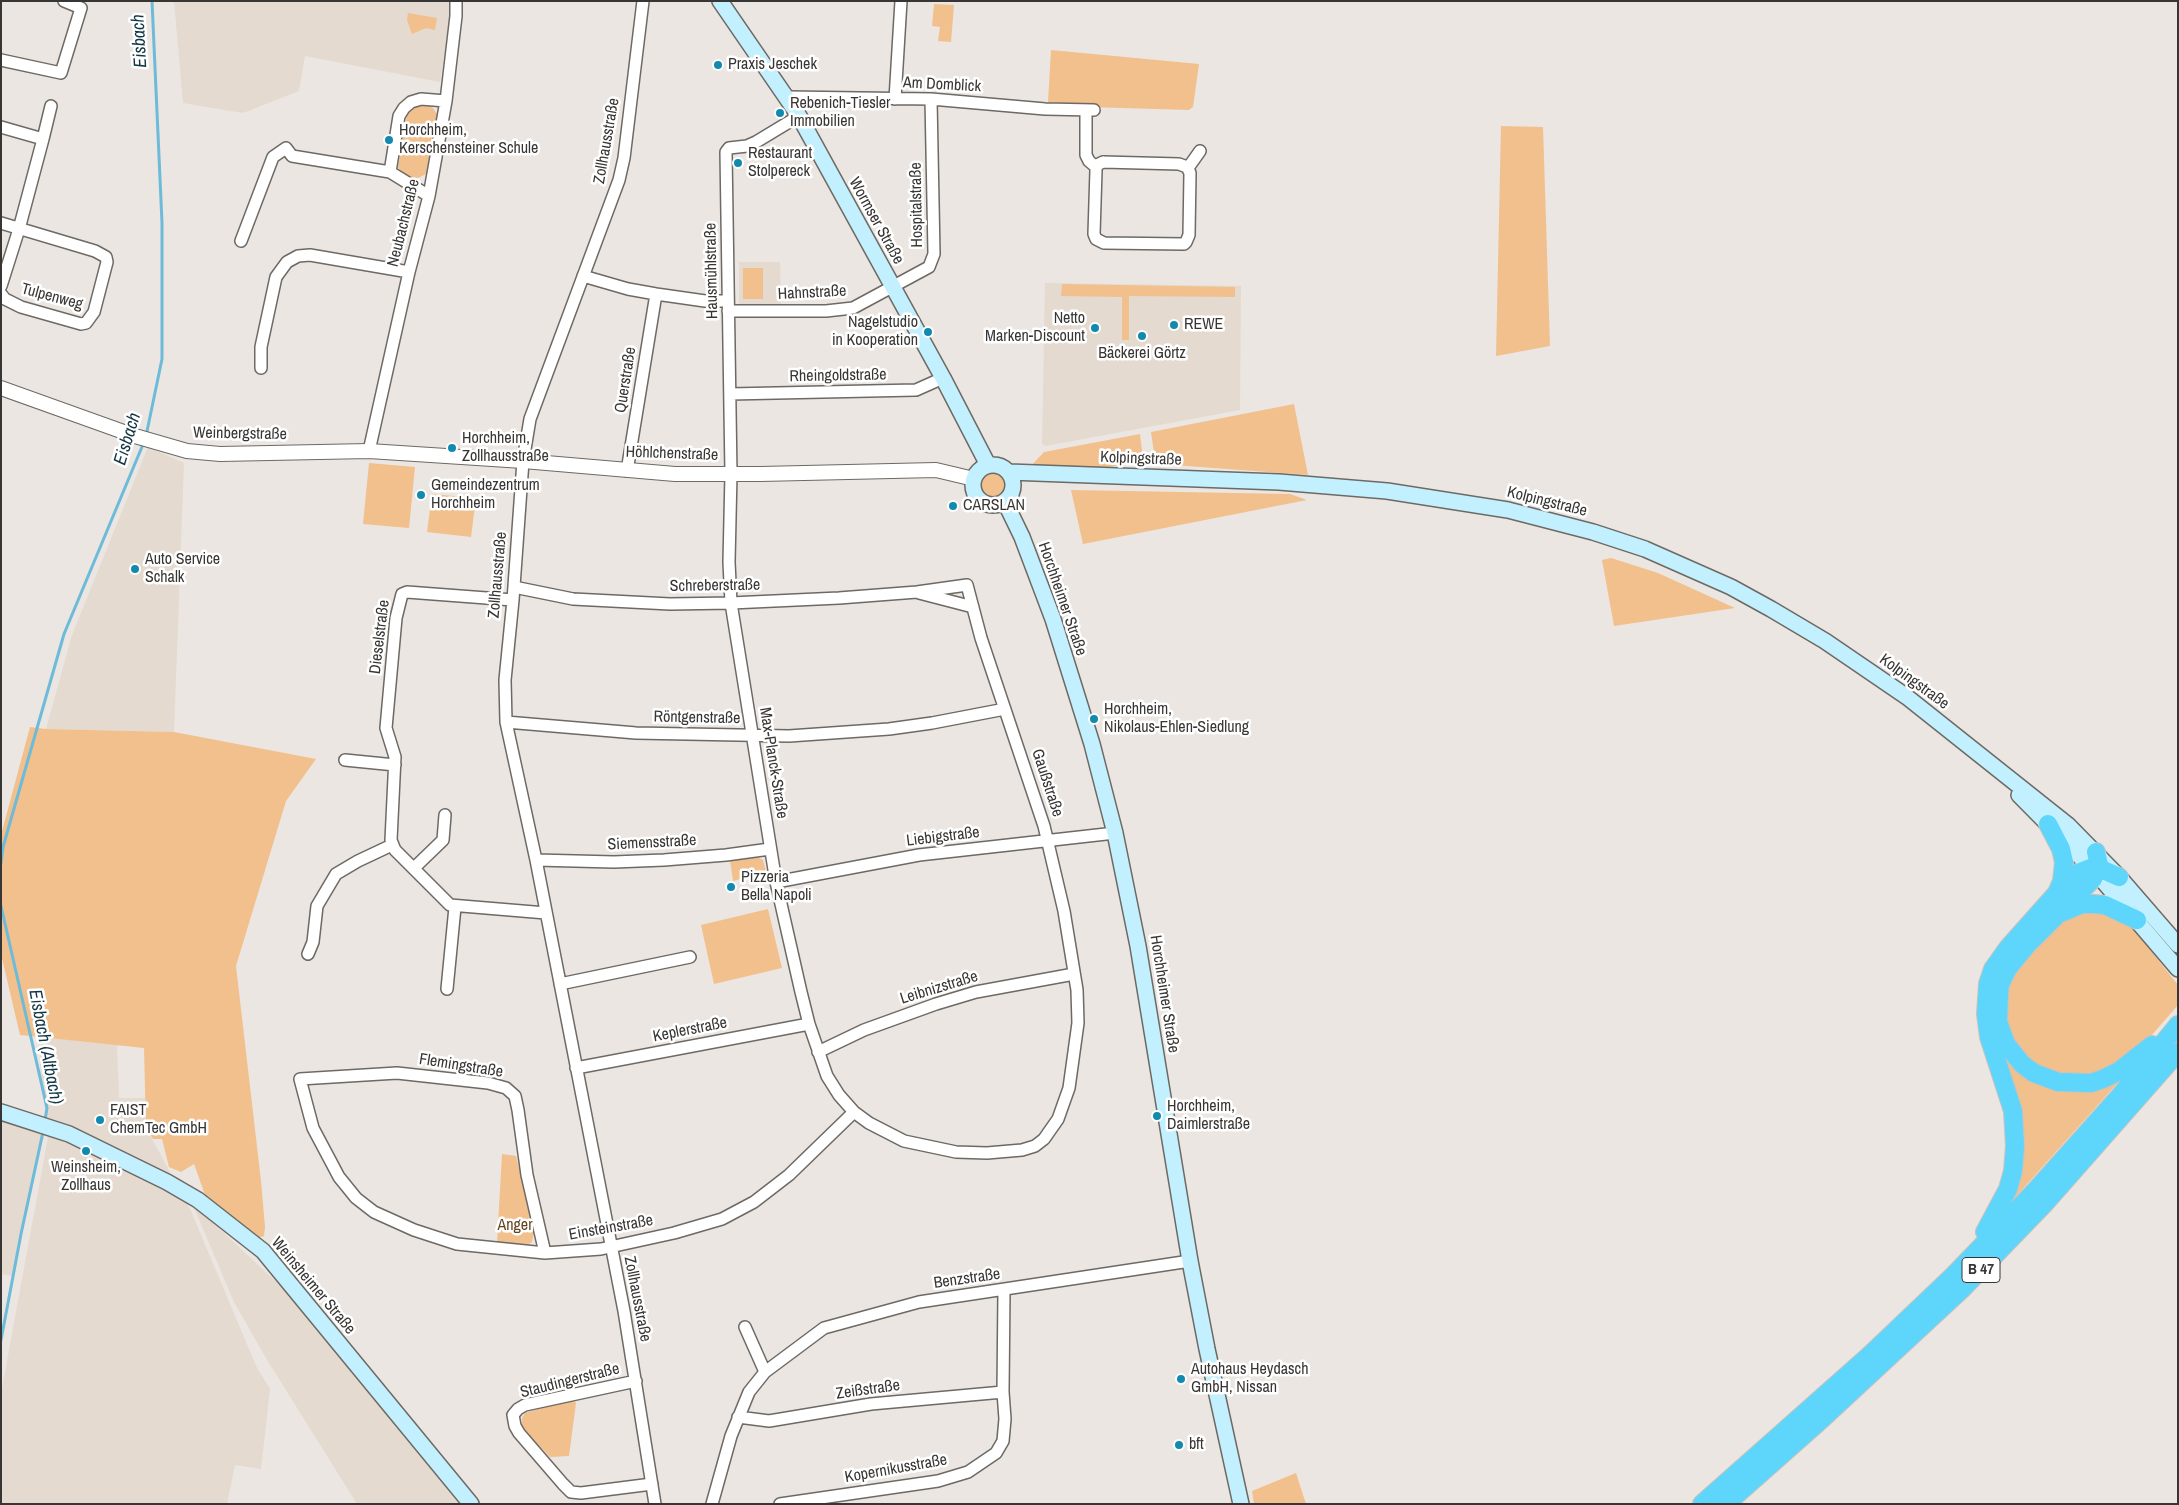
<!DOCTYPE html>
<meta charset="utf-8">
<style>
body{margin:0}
#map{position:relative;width:2179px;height:1505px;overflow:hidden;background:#ebe6e1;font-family:"Archivo Narrow",sans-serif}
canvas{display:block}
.frame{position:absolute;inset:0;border:2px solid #383634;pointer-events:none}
</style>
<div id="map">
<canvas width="2179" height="1505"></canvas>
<div class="frame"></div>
</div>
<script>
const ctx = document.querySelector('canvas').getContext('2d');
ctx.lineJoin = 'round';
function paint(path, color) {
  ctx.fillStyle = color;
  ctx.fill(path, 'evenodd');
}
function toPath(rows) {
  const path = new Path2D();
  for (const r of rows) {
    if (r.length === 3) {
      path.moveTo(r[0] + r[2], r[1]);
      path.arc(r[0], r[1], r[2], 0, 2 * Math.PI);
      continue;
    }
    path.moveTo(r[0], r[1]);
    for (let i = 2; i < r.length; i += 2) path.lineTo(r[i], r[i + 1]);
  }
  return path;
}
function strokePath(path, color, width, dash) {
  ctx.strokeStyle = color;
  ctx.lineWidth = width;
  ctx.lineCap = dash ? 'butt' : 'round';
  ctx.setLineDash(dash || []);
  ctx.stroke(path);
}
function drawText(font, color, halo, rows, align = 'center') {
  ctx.font = font + ' "Archivo Narrow",sans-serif';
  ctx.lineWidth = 5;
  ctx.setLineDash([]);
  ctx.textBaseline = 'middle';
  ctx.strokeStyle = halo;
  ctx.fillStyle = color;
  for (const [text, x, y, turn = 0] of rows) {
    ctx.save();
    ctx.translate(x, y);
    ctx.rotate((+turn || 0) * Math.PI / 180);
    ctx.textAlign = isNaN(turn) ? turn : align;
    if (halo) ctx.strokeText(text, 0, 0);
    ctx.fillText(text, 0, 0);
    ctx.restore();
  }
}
paint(toPath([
 [174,1,451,1,451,17,440,82,305,56,299,91,243,113,183,103],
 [739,262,780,262,781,304,739,304],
 [1045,283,1241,286,1240,410,1045,446,1042,444],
 [148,447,184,463,174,732,46,729,72,635],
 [41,1037,117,1045,119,1098,145,1098,146,1128,191,1211,256,1366,270,1389,261,1469,235,1465,227,1504,1,1504,1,1394,48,1137,40,1067],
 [1,1111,42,1125,43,1138,12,1276,1,1274],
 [197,1208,284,1289,459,1504,357,1504,266,1358,234,1302,195,1210]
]), '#e4dacf');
paint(toPath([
 [934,4,954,5,951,42,938,41,940,27,932,26],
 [408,13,437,18,435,30,426,28,412,34,407,20],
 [1051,50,1199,64,1193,107,1189,110,1053,106,1048,102],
 [426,104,433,108,437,114,426,174,418,178,409,178,402,174,398,167,408,109,412,106],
 [1501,126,1543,127,1550,346,1496,356],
 [743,268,763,268,763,299,743,299],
 [1062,284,1235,287,1235,297,1129,296,1129,340,1122,340,1122,297,1061,296],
 [1294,404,1308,475,1160,464,1155,460,1151,432],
 [1140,434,1142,451,1138,458,1132,463,1109,467,1030,467,1044,452],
 [369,463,415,467,409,528,363,524],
 [993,485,15],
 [1071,490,1290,494,1307,500,1083,544],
 [432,494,476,498,471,537,427,532],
 [1611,558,1658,573,1735,608,1614,626,1602,560],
 [30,727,46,729,174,732,316,759,286,801,236,966,261,1181,265,1227,264,1236,258,1238,205,1195,194,1164,181,1172,169,1167,162,1139,153,1139,146,1128,144,1048,20,1035,1,954,1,835],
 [755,856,763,860,766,872,733,881,730,860],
 [2095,908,2132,927,2178,985,2178,1005,2144,1044,2125,1059,2093,1074,2060,1078,2041,1072,2008,1036,2003,998,2014,968,2062,919],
 [768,909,782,968,714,984,701,925],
 [2002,1047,2024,1073,2122,1078,2003,1211,2009,1198,2005,1063],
 [502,1154,516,1156,534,1231,532,1242,526,1246,497,1243],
 [572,1399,576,1403,569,1456,550,1457,522,1428,522,1418,525,1413],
 [1296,1473,1306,1504,1254,1504,1252,1491]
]), '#f1c08c');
strokePath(toPath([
 [146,436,162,359,162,223,152,1],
 [1,863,3,847,64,634,144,442],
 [1,906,47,1108,45,1120],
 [1,1340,21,1234,43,1132]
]), '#6dbbd9', 3);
const minor = toPath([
 [643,1,624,158,619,180,530,419,523,461,513,600,505,680,506,722,536,860,624,1311,655,1504],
 [1,60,61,73,81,8,64,1],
 [787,97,931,99,1045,109,1094,110],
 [895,99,901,1],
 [1086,110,1086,155,1089,161,1096,167],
 [1,127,43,139,19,229,1,286],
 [43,139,51,106],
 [1103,162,1179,164,1187,167,1190,173,1189,235,1186,242,1184,244,1104,243,1096,239,1094,234,1096,170,1097,165,1103,162],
 [1188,168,1200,151],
 [390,172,399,116,404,108,411,102,421,99,446,101],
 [1,223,95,251,106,257,107,262,94,312,86,323,81,324,21,307,5,299,1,294],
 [241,241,273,157,286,148,292,156,390,172,429,196],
 [583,276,628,289,656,294,705,301,728,301],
 [728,311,826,311,853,308,929,267,934,254,931,99],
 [261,368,261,347,276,277,287,262,298,256,310,255,409,272],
 [730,394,916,390,943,378],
 [369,451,409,272,429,196,446,101,456,16,456,1],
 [627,471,656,294],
 [514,587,573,599,670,604,731,603,839,598,917,592,967,585,981,638,1044,826,1064,911,1077,990,1078,1023,1069,1088,1058,1119,1044,1139,1035,1146,1022,1150,987,1153,956,1152,904,1141,869,1123,854,1112,839,1095,827,1076,809,1024,801,992,776,882,731,603,729,562,731,474,726,152,729,148,747,146,756,142,799,116],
 [919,593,973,607],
 [513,600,407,592,402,594,396,618,386,728,395,757,391,840,395,850,450,905,546,913],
 [506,722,636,733,789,736,889,729,932,723,1005,709],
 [345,760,395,765],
 [536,860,614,862,664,860,726,855,770,849],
 [414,868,443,840,445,815],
 [776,882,919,855,1115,833],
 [308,954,313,942,317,906,336,874,358,861,392,845],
 [560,984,690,957],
 [447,989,455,907],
 [818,1052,864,1030,936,1004,976,992,1074,974],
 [576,1068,809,1024],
 [545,1253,527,1175,518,1110,515,1096,506,1088,488,1083,397,1073,300,1079,313,1128,339,1177,356,1198,374,1212,414,1230,457,1244,545,1253,601,1249,674,1233,722,1219,754,1202,789,1175,854,1112],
 [745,1327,765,1372],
 [636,1381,525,1405,518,1409,513,1415,515,1426,519,1433,563,1484,571,1492,581,1493,652,1484],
 [738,1417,769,1421,871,1404,1003,1392],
 [712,1504,731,1436,749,1392,765,1372,824,1328,919,1302,1190,1261],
 [780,1504,938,1481,968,1472,996,1453,1003,1441,1005,1419,1003,1392,1004,1290]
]);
const tertiary = toPath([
 [1,388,135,436,187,451,220,454,369,451,523,461,675,474,760,474,936,470,974,479]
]);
const secondary = toPath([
 [720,1,799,116,943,378,988,465],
 [993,485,20],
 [1009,472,1279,482,1387,491,1508,510,1593,532,1645,549,1731,587,1771,609,1825,641,1907,697,2068,825,2119,877,2178,945],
 [1005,502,1022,537,1053,619,1092,744,1115,833,1138,946,1190,1261,1207,1349,1241,1504],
 [2019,795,2097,874,2178,969],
 [1,1112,69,1134,167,1182,198,1200,263,1251,471,1504]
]);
const trunk = toPath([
 [2048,824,2061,849,2064,862,2062,881,2057,893],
 [2096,852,2099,865,2093,879,2027,945,2008,968,2000,984,1999,994,1998,1022,2006,1044,2022,1064,2034,1073,2058,1082,2091,1083,2103,1079,2119,1071,2152,1045],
 [2063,912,2082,904,2094,904,2105,905,2137,920],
 [1985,1232,2008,1189,2013,1171,2015,1146,2013,1111,1989,1037,1986,1014,1988,984,1993,969,2008,948,2057,893,2080,872,2090,868,2099,868,2119,877],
 [1702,1504,1870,1355,1954,1275,2036,1190,2119,1097,2178,1025],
 [1726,1504,1823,1418,1961,1290,2046,1202,2178,1052]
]);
strokePath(minor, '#6d6964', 14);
strokePath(tertiary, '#6d6964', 16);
strokePath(secondary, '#6d6964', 18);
strokePath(trunk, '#c3c3c2', 20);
strokePath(minor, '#fff', 11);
strokePath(tertiary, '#fff', 14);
strokePath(secondary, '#c2f0fe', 15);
strokePath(trunk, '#5ed6fc', 18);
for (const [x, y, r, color] of [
 [718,65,5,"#128aad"],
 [780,113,5,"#128aad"],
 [389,140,5,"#128aad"],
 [738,163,5,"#128aad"],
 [1174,325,5,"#128aad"],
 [1095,328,5,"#128aad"],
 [928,332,5,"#128aad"],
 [1142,336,5,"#128aad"],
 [452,448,5,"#128aad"],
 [421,495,5,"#128aad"],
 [953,506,5,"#128aad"],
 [135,569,5,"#128aad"],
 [1094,719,5,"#128aad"],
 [731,887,5,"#128aad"],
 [1157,1116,5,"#128aad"],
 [100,1120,5,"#128aad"],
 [86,1151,5,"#128aad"],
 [1181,1379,5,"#128aad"],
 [1179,1445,5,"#128aad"]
]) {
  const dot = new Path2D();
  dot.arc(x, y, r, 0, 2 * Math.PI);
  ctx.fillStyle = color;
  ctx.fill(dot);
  strokePath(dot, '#fff', 2);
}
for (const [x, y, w] of [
 [1981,1270,38]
]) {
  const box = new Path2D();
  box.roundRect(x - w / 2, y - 12.5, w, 25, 4);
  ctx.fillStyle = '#fff';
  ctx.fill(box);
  strokePath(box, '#383634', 1);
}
drawText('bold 15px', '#383634', null, [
 ["B 47",1981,1270]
]);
drawText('16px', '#383634', '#fff', [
 ["Praxis Jeschek",728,65],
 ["Rebenich-Tiesler",790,104],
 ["Immobilien",790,122],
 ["Horchheim,",399,131],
 ["Kerschensteiner Schule",399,149],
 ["Restaurant",748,154],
 ["Stolpereck",748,172],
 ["Netto",1085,319,"right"],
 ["Marken-Discount",1085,337,"right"],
 ["Nagelstudio",918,323,"right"],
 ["in Kooperation",918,341,"right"],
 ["REWE",1184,325],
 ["Bäckerei Görtz",1142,354,"center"],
 ["Horchheim,",462,439],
 ["Zollhausstraße",462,457],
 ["Gemeindezentrum",431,486],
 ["Horchheim",431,504],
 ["CARSLAN",963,506],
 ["Auto Service",145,560],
 ["Schalk",145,578],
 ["Horchheim,",1104,710],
 ["Nikolaus-Ehlen-Siedlung",1104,728],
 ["Pizzeria",741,878],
 ["Bella Napoli",741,896],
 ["Horchheim,",1167,1107],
 ["Daimlerstraße",1167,1125],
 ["FAIST",110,1111],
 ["ChemTec GmbH",110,1129],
 ["Weinsheim,",86,1168,"center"],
 ["Zollhaus",86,1186,"center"],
 ["Autohaus Heydasch",1191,1370],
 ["GmbH, Nissan",1191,1388],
 ["bft",1189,1445]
], 'left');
drawText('16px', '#383634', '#fff', [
 ["Am Domblick",942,85,3],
 ["Zollhausstraße",607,141,-80],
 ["Hospitalstraße",917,205,-91],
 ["Wormser Straße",876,221,61],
 ["Neubachstraße",404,223,-76],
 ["Hausmühlstraße",712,271,-91],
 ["Hahnstraße",812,293,-3],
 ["Tulpenweg",52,297,15],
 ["Rheingoldstraße",838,376,-1],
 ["Querstraße",626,380,-81],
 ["Weinbergstraße",240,434,1],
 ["Höhlchenstraße",672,454,2],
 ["Kolpingstraße",1141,459,2],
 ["Kolpingstraße",1547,502,14],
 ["Zollhausstraße",498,575,-85],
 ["Schreberstraße",715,586,-1],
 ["Horchheimer Straße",1062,599,71],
 ["Dieselstraße",380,637,-83],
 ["Kolpingstraße",1914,682,36],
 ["Röntgenstraße",697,718,1],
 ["Max-Planck-Straße",773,763,81],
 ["Gaußstraße",1047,783,72],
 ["Liebigstraße",943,837,-7],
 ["Siemensstraße",652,843,-3],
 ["Leibnizstraße",939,988,-17],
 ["Horchheimer Straße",1164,994,81],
 ["Keplerstraße",690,1030,-11],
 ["Flemingstraße",461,1066,9],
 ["Einsteinstraße",611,1228,-10],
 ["Benzstraße",967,1279,-8],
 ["Weinsheimer Straße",313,1286,50],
 ["Zollhausstraße",637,1299,79],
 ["Staudingerstraße",570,1381,-14],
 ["Zeißstraße",868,1390,-8],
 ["Kopernikusstraße",896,1469,-10]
]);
drawText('16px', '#63421a', '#fff', [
 ["Anger",515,1226]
]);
drawText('italic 18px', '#123643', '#fff', [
 ["Eisbach",140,41,-93],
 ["Eisbach",128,439,-73],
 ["Eisbach (Altbach)",45,1047,79]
]);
</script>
